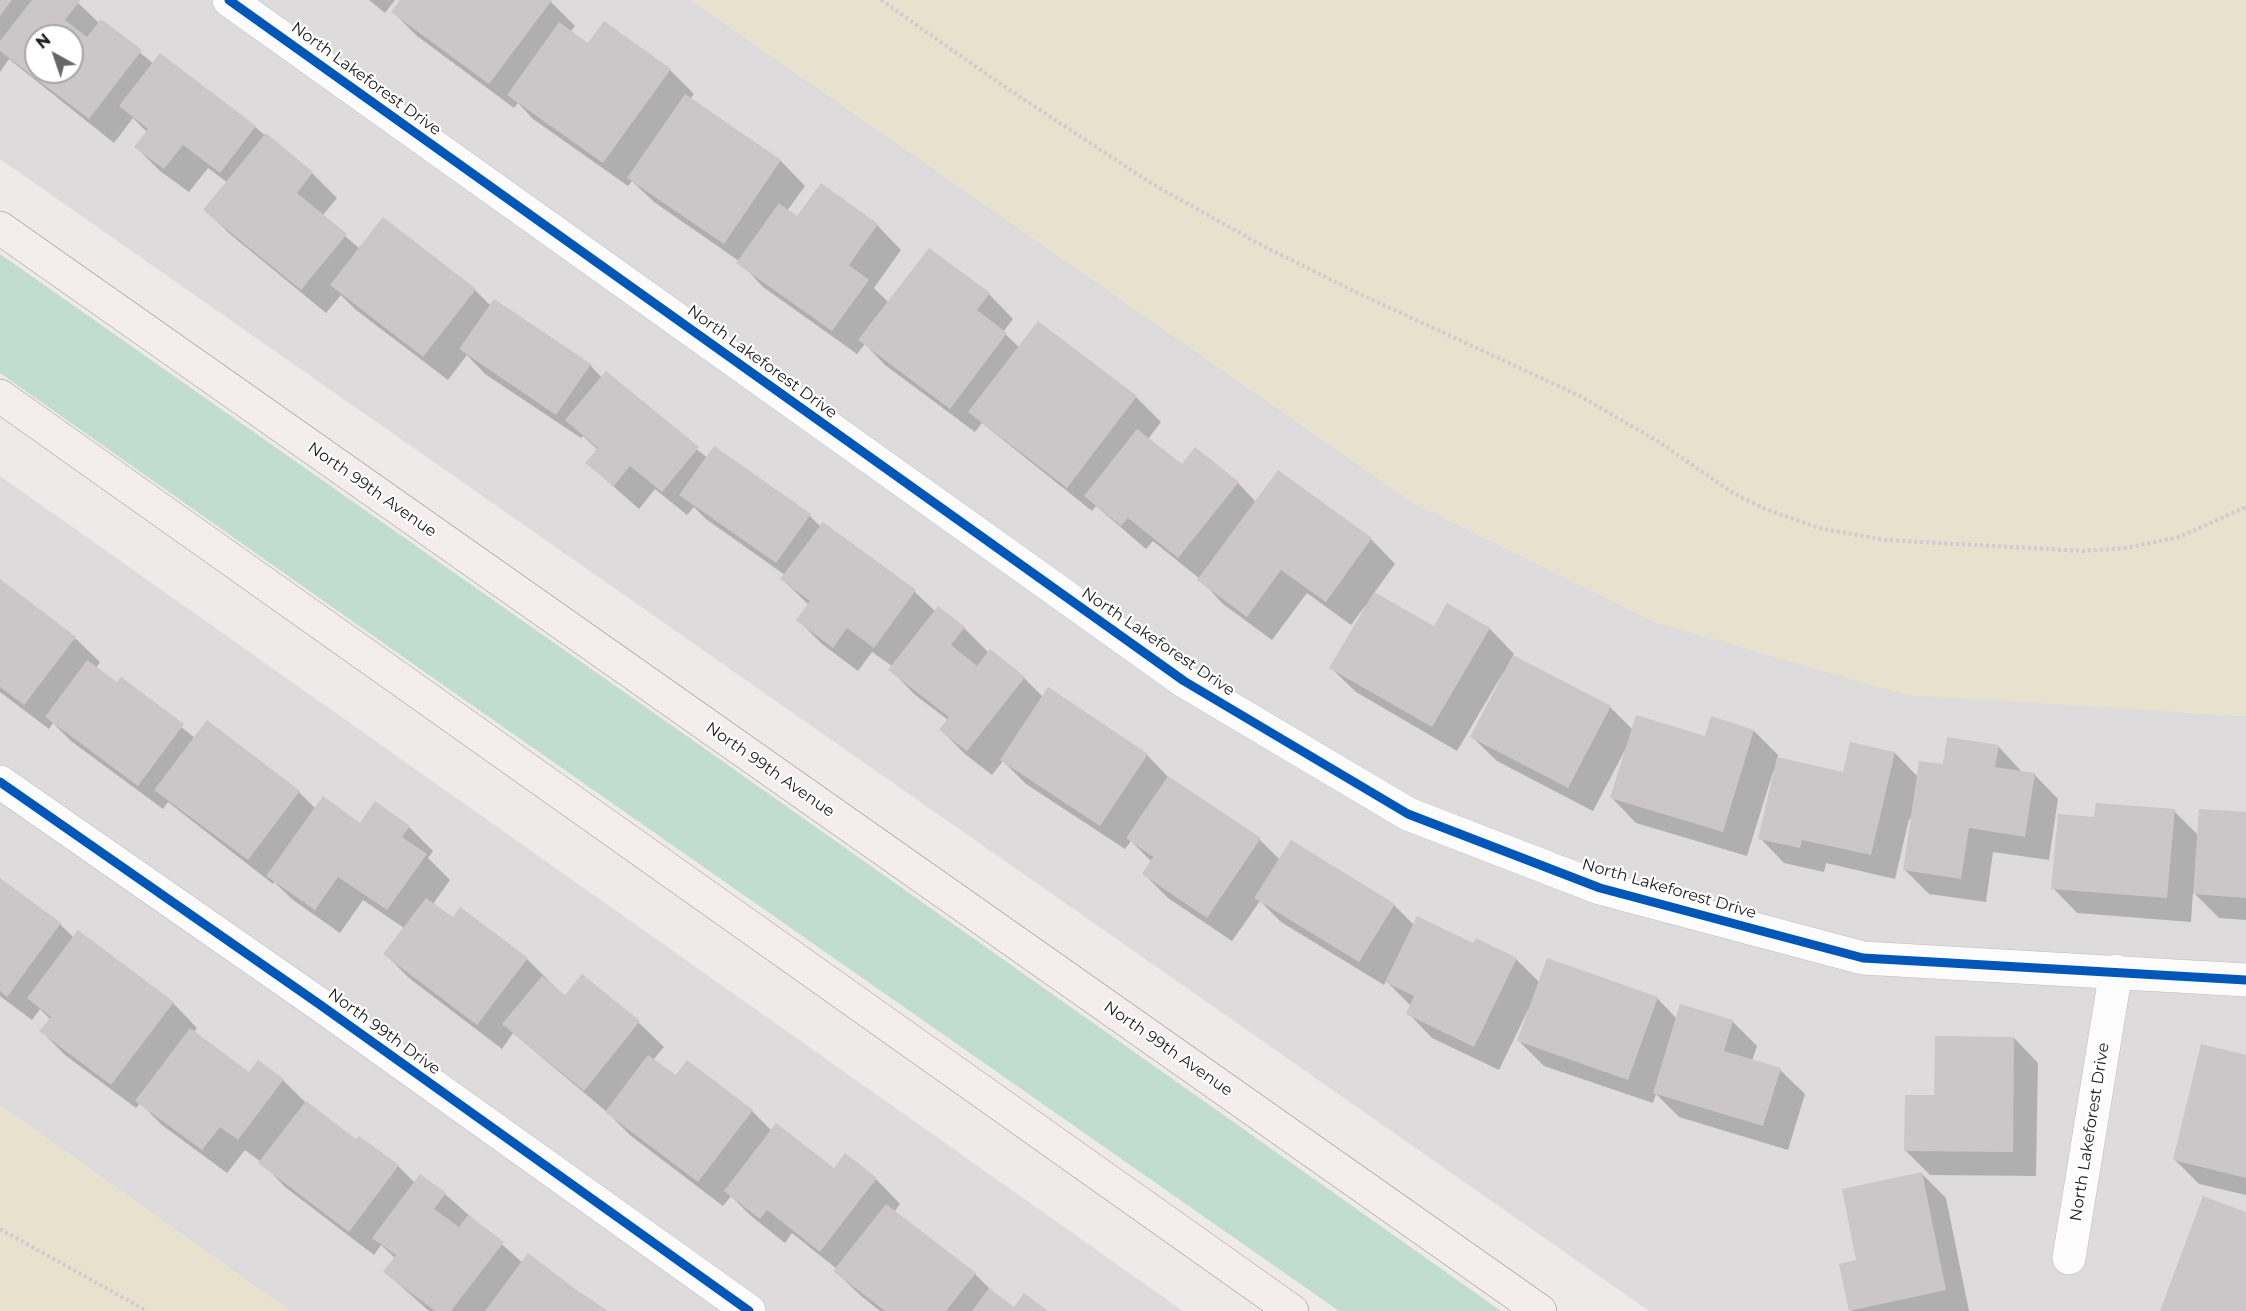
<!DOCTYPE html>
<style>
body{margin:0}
#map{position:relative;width:2246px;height:1311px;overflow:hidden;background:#eeeaea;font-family:Montserrat,sans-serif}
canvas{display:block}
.north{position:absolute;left:24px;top:24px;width:60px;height:60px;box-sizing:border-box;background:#fff;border:2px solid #a6a6a6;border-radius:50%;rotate:320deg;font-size:16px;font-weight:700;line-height:24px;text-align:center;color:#202020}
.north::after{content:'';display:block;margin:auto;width:21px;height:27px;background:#686767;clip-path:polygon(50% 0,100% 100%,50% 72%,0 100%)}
</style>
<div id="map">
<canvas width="2246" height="1311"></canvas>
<div class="north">N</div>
</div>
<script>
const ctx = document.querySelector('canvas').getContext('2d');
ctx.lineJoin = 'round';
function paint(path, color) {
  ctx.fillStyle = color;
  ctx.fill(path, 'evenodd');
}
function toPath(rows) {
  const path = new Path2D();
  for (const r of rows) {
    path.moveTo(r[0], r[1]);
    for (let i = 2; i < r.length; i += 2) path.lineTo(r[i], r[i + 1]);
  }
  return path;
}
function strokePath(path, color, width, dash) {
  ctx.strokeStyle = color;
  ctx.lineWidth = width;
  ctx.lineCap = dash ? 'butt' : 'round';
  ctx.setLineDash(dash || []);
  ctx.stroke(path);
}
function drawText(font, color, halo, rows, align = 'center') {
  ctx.font = font + ' Montserrat,sans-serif';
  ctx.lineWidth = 4.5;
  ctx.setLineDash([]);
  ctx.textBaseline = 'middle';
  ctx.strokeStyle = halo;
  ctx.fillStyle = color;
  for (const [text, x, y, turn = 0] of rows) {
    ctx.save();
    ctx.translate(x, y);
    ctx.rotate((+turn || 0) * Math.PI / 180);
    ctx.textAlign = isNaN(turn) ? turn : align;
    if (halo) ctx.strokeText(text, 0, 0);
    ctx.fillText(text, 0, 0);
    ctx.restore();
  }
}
paint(toPath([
 [0,0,691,0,1412,502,1657,623,2188,713,2246,716,2246,1311,1649,1311,0,159],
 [36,36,72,36,72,72,36,72],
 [0,476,1183,1311,290,1311,0,1105]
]), '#dddbdb');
paint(toPath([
 [691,0,2246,0,2246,716,1906,695,1657,623,1412,502],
 [0,1105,290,1311,0,1311]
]), '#e8e1cd');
paint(toPath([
 [0,254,674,727,1501,1311,1339,1311,416,666,0,373]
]), '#c1ddcf');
paint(toPath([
 [0,0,75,0,99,23,101,21,154,64,255,127,312,173,337,198,322,216,360,249,475,290,491,306,590,365,602,378,708,458,810,516,821,527,824,524,915,592,936,612,964,628,989,653,990,651,1024,678,1043,697,1147,755,1171,780,1260,840,1280,860,1394,905,1414,925,1516,959,1540,983,1657,998,1677,1019,1732,1021,1757,1046,1752,1061,1780,1070,1805,1094,1788,1150,1679,1117,1656,1094,1653,1103,1544,1066,1519,1041,1530,1011,1528,1010,1499,1070,1432,1038,1408,1013,1411,1006,1386,981,1384,985,1281,922,1260,901,1232,941,1168,898,1144,874,1152,862,1131,841,1125,849,1026,784,1003,761,992,775,965,754,941,730,948,720,914,694,890,669,892,666,872,652,858,671,822,644,798,620,809,605,782,579,785,575,706,519,694,507,687,515,655,489,639,509,587,463,598,450,583,436,581,438,485,374,467,355,448,380,356,310,341,295,326,313,230,234,205,210,228,183,208,168,189,192,160,171,136,147,147,132,133,118,114,143,9,59,0,72],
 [36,36,72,36,72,72,36,72],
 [369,0,395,0,385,13],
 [401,0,549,0,575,26,570,32,589,45,670,70,694,94,690,99,781,161,805,186,787,211,797,218,877,225,901,250,874,288,889,303,989,294,1013,319,1003,332,1020,348,1039,323,1136,397,1161,422,1148,439,1182,466,1238,483,1256,502,1278,472,1371,539,1395,564,1374,593,1434,629,1448,605,1490,629,1514,654,1512,657,1610,707,1633,730,1706,738,1754,731,1778,755,1777,759,1844,774,1895,753,1918,777,1998,746,2022,772,2034,774,2058,799,2049,860,1993,852,1986,902,1929,894,1904,869,1912,819,1909,819,1895,879,1826,863,1824,872,1784,863,1760,838,1775,772,1773,772,1747,856,1636,823,1612,798,1626,748,1593,811,1497,761,1472,737,1505,674,1503,673,1457,751,1356,692,1331,668,1367,608,1365,606,1351,625,1307,593,1272,640,1223,604,1200,579,1153,541,1146,549,1096,506,1092,511,982,423,975,432,885,365,865,344,857,354,763,287,739,261,654,202,632,181,628,186,533,119,518,103,514,108,417,36,393,12],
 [0,581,75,638,100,662,96,668,117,684,121,679,195,738,299,792,316,809,360,825,409,827,433,851,428,858,450,880,433,904,453,919,527,959,565,997,582,976,639,1023,664,1047,653,1060,676,1078,687,1062,752,1111,772,1131,834,1170,845,1155,876,1179,900,1204,894,1212,975,1274,995,1294,1014,1309,1045,1311,880,1311,860,1295,835,1271,837,1269,792,1233,785,1243,750,1215,731,1196,723,1206,631,1136,607,1112,513,1033,502,1049,409,978,385,954,404,928,363,900,340,933,293,900,274,882,273,884,168,802,163,809,71,741,53,723,49,729,0,692],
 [2174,811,2199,836,2246,813,2246,920,2219,918,2193,892,2191,922,2077,913,2053,888,2096,819],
 [0,880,60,924,74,938,173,1003,197,1028,194,1032,250,1074,283,1080,306,1103,357,1141,398,1166,415,1183,445,1194,523,1263,605,1311,429,1311,385,1272,395,1258,381,1245,374,1255,285,1187,261,1162,245,1150,227,1173,162,1125,140,1103,136,1108,65,1055,41,1031,50,1019,40,1009,32,1020,0,996],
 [2014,1038,2038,1063,2036,1176,1930,1175,1905,1150,1936,1097],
 [2246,1057,2246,1195,2199,1184,2175,1160],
 [1922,1174,1946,1198,1969,1311,1852,1311,1858,1262]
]), '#0003');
paint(toPath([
 [0,0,12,0,0,16],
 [32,0,78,0,80,1,65,20,87,37,101,19,142,50,89,119,0,51,0,41],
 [36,36,72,36,72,72,36,72],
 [400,0,552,0,489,84,391,12],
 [604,21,671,69,603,163,507,95,559,22,588,43],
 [160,53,256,126,220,173,183,145,164,169,134,147,148,129,119,106],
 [685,94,781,160,724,244,627,178],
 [266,133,313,172,297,193,347,234,301,290,203,210],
 [821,183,878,224,849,265,869,280,832,331,736,263,779,203,797,216],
 [383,217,476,289,423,357,330,285],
 [929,248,990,293,977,310,1007,333,950,409,858,340],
 [494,299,591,364,556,415,459,349],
 [1038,321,1137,396,1067,488,968,412],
 [606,371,699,447,662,492,630,466,614,486,585,463,598,448,565,420],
 [1137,429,1182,464,1195,447,1239,482,1178,558,1128,518,1121,526,1084,496],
 [714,446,811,514,776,563,679,495],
 [1278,470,1372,538,1326,602,1281,570,1247,617,1197,580],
 [823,522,916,590,874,648,847,628,833,648,796,620,810,601,780,579],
 [0,579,76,637,24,705,0,687],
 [1374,592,1434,626,1447,603,1490,628,1432,727,1329,668],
 [938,606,965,627,951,645,977,666,990,649,1025,677,967,751,939,730,949,717,888,670],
 [1513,655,1611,706,1568,788,1470,737],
 [87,660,117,682,121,677,184,724,138,786,45,717],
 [1048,687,1148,754,1100,826,1000,760],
 [1636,715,1705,736,1711,716,1754,730,1723,832,1610,798],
 [207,720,300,791,248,860,154,790],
 [1947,737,1999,745,1995,767,2035,773,2025,837,1969,828,1961,879,1903,870,1919,761,1943,764],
 [1850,742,1895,752,1871,855,1802,840,1800,848,1758,839,1777,757,1843,772],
 [1168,776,1261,838,1207,918,1142,874,1153,857,1126,838],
 [323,796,360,823,375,801,410,826,402,837,427,854,387,910,338,877,315,910,266,876],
 [2096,803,2175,809,2167,898,2051,889,2058,814,2094,817],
 [2199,809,2246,812,2246,898,2193,894],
 [1291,840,1395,904,1359,962,1254,898],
 [0,878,61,923,7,997,0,991],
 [426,898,453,917,460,907,528,958,477,1025,383,954],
 [1417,916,1473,943,1476,938,1517,958,1474,1047,1406,1014,1414,996,1385,982],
 [78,930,174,1002,111,1085,39,1031,51,1017,27,998],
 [1547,958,1658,997,1628,1080,1517,1041],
 [582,974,640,1021,584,1091,502,1024,542,976,565,995],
 [1680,1004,1733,1020,1724,1051,1781,1068,1763,1126,1653,1093],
 [190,1028,249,1072,258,1060,284,1079,238,1140,220,1127,202,1150,135,1101],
 [1935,1036,2014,1037,2013,1152,1904,1151,1905,1095,1934,1095],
 [2201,1044,2246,1055,2246,1178,2173,1160],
 [648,1055,676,1075,687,1060,753,1110,698,1182,605,1112],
 [306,1101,356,1139,359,1136,399,1165,349,1232,258,1163],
 [776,1123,834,1168,845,1153,877,1178,820,1252,767,1210,760,1219,724,1191],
 [1922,1172,1946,1290,1849,1311,1839,1264,1856,1260,1842,1189],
 [420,1174,446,1193,434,1209,459,1227,468,1215,504,1242,451,1311,435,1311,383,1272,396,1255,372,1238],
 [2203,1196,2246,1212,2246,1311,2160,1311],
 [886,1204,976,1273,946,1311,885,1311,833,1271],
 [528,1253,578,1291,608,1311,485,1311],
 [989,1288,1014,1307,1024,1293,1048,1311,972,1311]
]), '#cbc7c8');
const minor = toPath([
 [229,0,1184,681,1408,814,1600,888,1863,958,2246,980],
 [0,782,319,1004,749,1311],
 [2069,1258,2116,971]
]);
const secondary = toPath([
 [0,228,1540,1311],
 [0,396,1292,1311]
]);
strokePath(minor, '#bebcbc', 34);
strokePath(secondary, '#978a84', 34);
strokePath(toPath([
 [881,0,1002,85,1154,185,1265,247,1362,295,1580,396,1659,442,1733,493,1765,509,1819,528,1885,540,2084,551,2126,548,2179,537,2246,507],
 [0,1229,147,1311]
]), '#d6c9d1', 4, [3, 3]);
strokePath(minor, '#fcfcfc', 33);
strokePath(secondary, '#f3eeed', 33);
strokePath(toPath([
 [229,0,1184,681,1408,814,1600,888,1863,958,2246,980],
 [0,782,319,1004,749,1311]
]), '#0057b8', 9);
drawText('16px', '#202020', '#fff', [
 ["North Lakeforest Drive",366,79,36],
 ["North Lakeforest Drive",762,362,36],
 ["North 99th Avenue",372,490,35],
 ["North Lakeforest Drive",1158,642,34],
 ["North 99th Avenue",770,770,35],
 ["North Lakeforest Drive",1669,889,16],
 ["North 99th Drive",384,1032,36],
 ["North 99th Avenue",1168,1049,35],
 ["North Lakeforest Drive",2090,1132,-81]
]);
</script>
